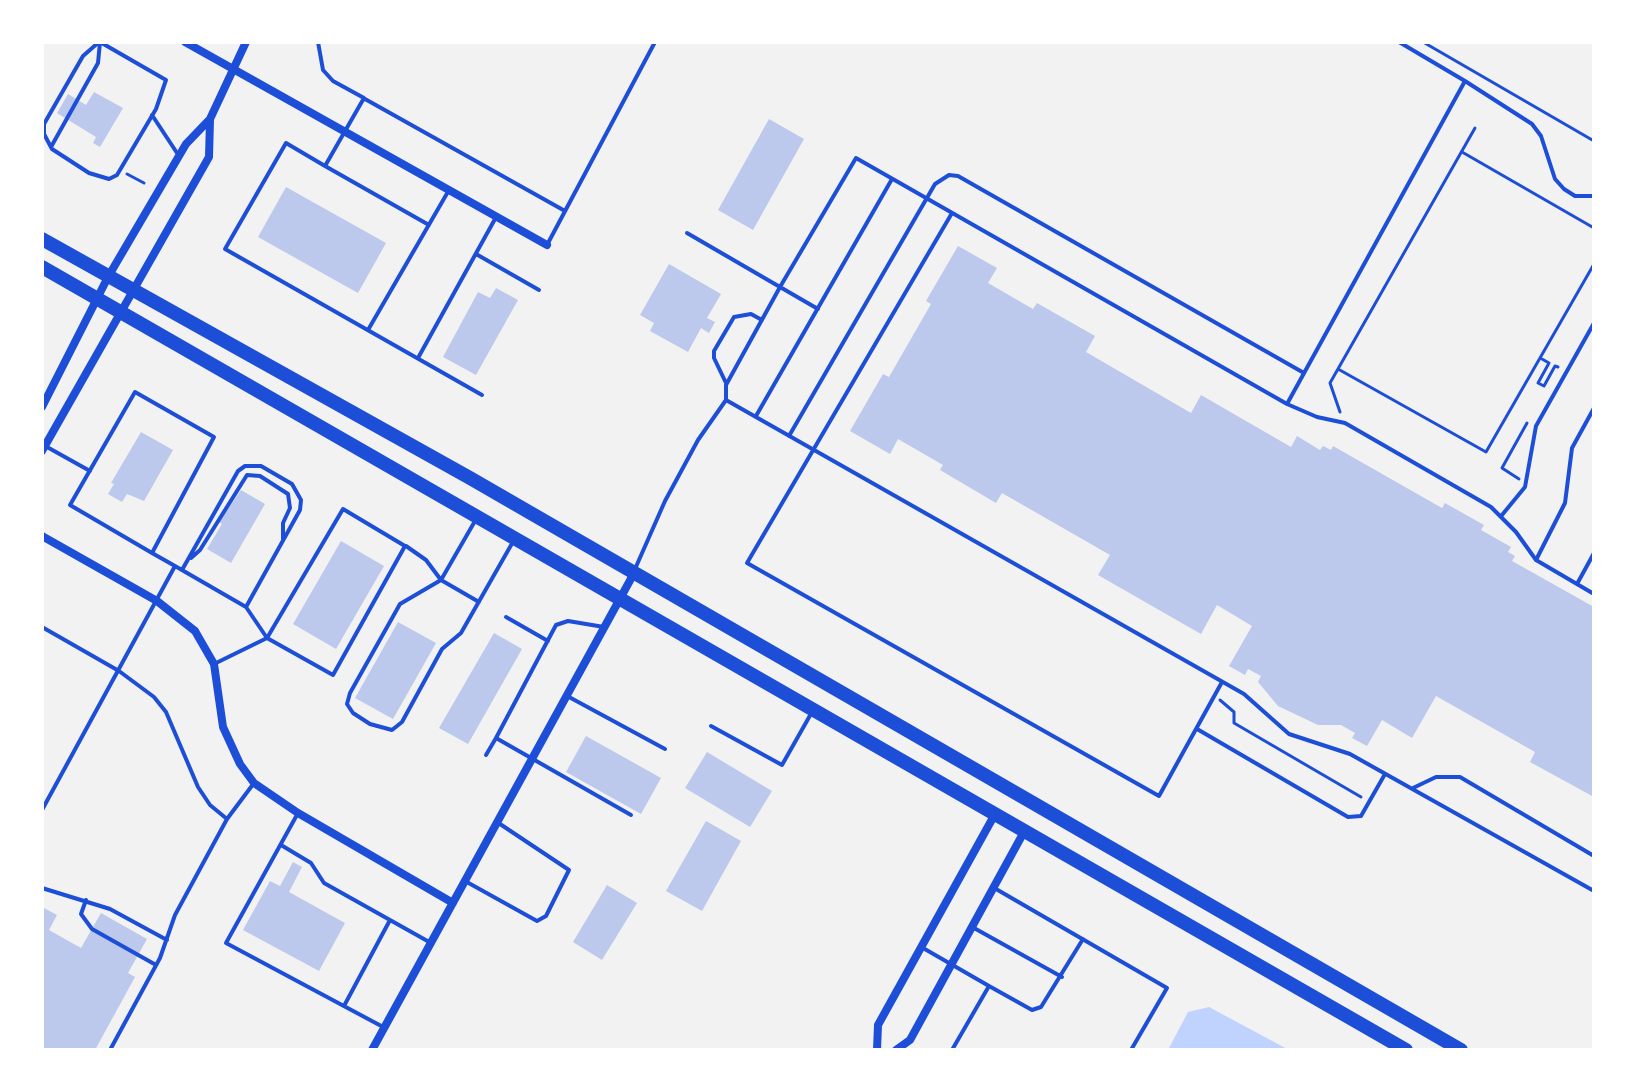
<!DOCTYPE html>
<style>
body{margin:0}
#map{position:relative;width:1636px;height:1092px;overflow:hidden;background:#f2f2f2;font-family:"Space Grotesk",sans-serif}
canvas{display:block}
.frame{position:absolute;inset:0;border:44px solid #fff;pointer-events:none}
</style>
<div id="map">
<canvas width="1636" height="1092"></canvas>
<div class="frame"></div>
</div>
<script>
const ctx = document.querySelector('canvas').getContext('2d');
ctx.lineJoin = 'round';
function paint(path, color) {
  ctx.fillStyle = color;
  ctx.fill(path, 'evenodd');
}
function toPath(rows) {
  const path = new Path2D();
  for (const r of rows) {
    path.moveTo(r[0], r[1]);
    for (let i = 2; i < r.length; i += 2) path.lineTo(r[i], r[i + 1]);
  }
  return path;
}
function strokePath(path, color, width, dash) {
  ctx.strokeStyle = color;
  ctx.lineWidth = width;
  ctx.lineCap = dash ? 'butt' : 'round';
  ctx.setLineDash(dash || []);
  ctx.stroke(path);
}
paint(toPath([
 [1209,1007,1289,1050,1168,1050,1188,1012]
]), '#bfd3fe');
paint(toPath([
 [94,92,123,108,100,147,93,143,96,137,57,113,68,94,86,105],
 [769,119,804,139,753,230,718,210],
 [286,187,386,243,358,293,258,237],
 [958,246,997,268,988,283,1033,309,1037,303,1095,336,1086,352,1191,413,1201,395,1291,447,1297,436,1320,450,1323,446,1331,450,1333,446,1442,508,1445,503,1484,525,1481,530,1511,547,1508,552,1515,556,1512,561,1594,607,1594,797,1530,762,1535,752,1436,696,1412,738,1382,720,1367,746,1352,738,1355,733,1341,725,1318,725,1278,706,1258,682,1261,676,1248,669,1245,675,1229,666,1252,626,1217,605,1201,634,1098,575,1110,555,1002,493,996,503,940,470,943,465,898,439,890,454,850,431,883,374,889,377,931,304,926,301],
 [669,264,721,294,707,318,715,322,709,333,701,328,688,352,650,331,654,323,640,315],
 [496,288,518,300,476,375,443,357,478,292,490,298],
 [141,432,173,450,144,501,127,494,122,502,108,494,114,484,111,483],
 [241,490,265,504,231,563,207,549,222,524,219,522],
 [341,541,384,566,336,649,293,624],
 [398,622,436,643,393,719,355,698],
 [494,633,522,649,468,744,439,728],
 [586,736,661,778,641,814,566,772],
 [707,752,772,791,750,827,685,788],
 [706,821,741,841,702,911,666,891],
 [293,862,302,867,289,892,345,923,319,971,243,930,270,881,280,886],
 [607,885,637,903,602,960,573,942],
 [42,907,57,915,49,930,81,948,101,913,147,939,128,973,135,977,95,1050,42,1050]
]), '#bdc9ec');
strokePath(toPath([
 [1423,42,1594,141],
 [1462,152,1594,228],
 [127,174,144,183],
 [1542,359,1549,363,1538,383,1544,386,1555,366,1558,367],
 [1338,369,1486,452,1594,264],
 [1340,412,1330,383,1475,128],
 [1519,479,1502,468,1527,423],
 [1220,700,1234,712,1234,723,1361,797]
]), '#1d4ed8', 3);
strokePath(toPath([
 [99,42,83,56,44,124,44,134,52,149,89,173,109,179,117,175,156,109,166,80,100,42],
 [318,42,323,70,333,81,364,98,325,166,286,143,225,249,482,395],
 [1399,42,1465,81],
 [365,99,565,211],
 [152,115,179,156],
 [51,147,98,63,100,42],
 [325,166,429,225],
 [952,213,747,563,1159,796,1222,682],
 [687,233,780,287,726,385,726,400],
 [547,245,655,42],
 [476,254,539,290],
 [818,309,780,287,856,158,1287,404,1317,417,1345,423,1491,507,1516,532,1536,560],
 [368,330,449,190],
 [418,358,495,219],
 [726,383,714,358,714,351,734,317,751,314,762,320],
 [1287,404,1465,81,1532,124,1541,136,1555,179,1564,189,1575,196,1594,196],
 [1594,408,1572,448,1565,503,1536,560,1594,594],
 [756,416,892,179],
 [789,436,935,184,949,175,958,176,1304,373],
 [47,447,90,471],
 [1502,515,1525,487,1536,426,1594,323],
 [475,521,441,580,400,604,350,693,347,704,353,713,370,724,392,730,402,722,442,649,461,633,514,540],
 [406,546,426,560,441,580,479,602],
 [152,553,214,437,135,392,70,505,152,553,175,566,246,607,267,638,333,675,405,546,343,509,267,638,214,664],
 [191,558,200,550,247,475,260,476,288,494,290,508,283,523,283,539],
 [635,569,665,501,698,440,726,400,1244,694,1289,734,1350,754,1594,891],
 [182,570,238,471,245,466,261,466,292,484,301,500,300,510,246,607],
 [1577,584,1594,553],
 [506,617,548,641],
 [42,627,119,671,154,697,166,712,198,787,210,805,227,819],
 [604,627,568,621,556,625,496,738,631,815],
 [569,697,665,749],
 [711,726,782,765,812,712],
 [1197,729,1348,817,1361,816,1385,774],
 [486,755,496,738],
 [1413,788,1436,777,1460,777,1594,856],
 [42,810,175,566],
 [298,813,226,943,385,1028],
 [281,845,311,863,324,883,431,943],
 [465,881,537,921,546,916,569,870,497,822],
 [42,888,110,909,167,940],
 [996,889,1167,988,1131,1050],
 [86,900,81,914,92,929,156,965],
 [974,928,1062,977],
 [923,948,989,986,952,1050],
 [989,986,1032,1010,1041,1007,1083,939],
 [344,1006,390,920],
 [110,1050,160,958,175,915,227,819,254,783]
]), '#1d4ed8', 4);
strokePath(toPath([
 [185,42,547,245],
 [42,407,108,277,186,144,210,119,246,42],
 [42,451,209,157,210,120],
 [42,536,157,601,195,631,214,664,223,727,240,764,254,783,298,813,453,903],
 [372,1050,633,575],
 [877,1050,878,1025,995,814],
 [896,1050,910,1040,1025,830]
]), '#1d4ed8', 8);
strokePath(toPath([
 [42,239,470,478,1461,1050],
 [42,267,1406,1050]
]), '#1d4ed8', 14);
</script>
